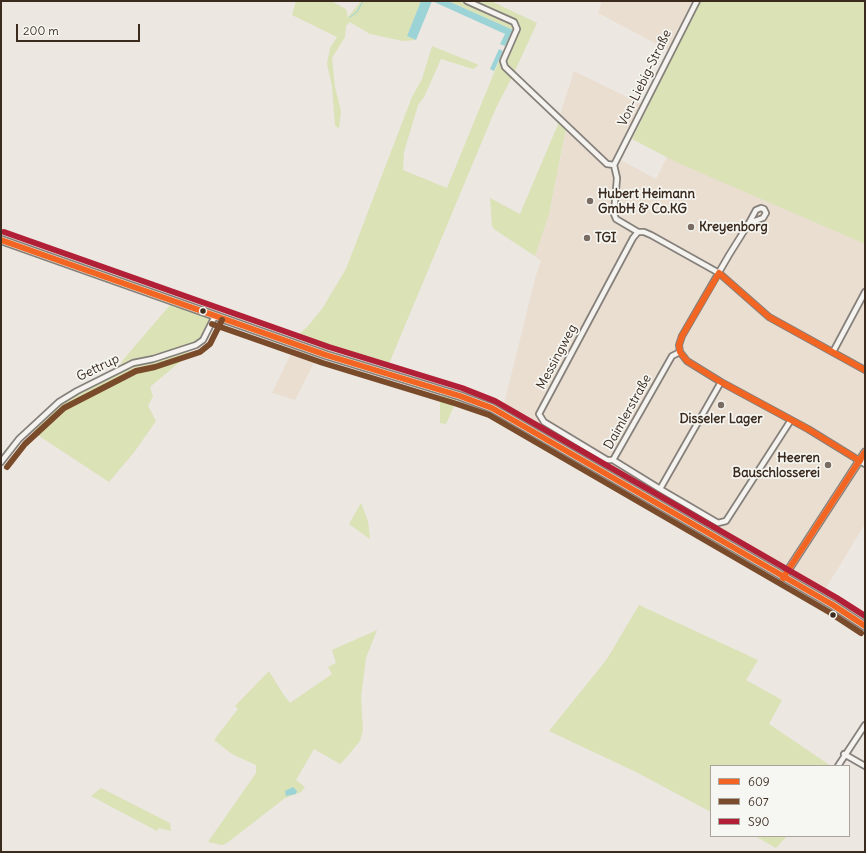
<!DOCTYPE html>
<meta charset="utf-8">
<style>
body{margin:0}
#map{position:relative;width:866px;height:853px;overflow:hidden;background:#ece7e1;font-family:Delius,sans-serif}
canvas{display:block}
.frame{position:absolute;inset:0;border:2px solid #3b2a1e;pointer-events:none}
.legend{position:absolute;left:710px;top:765px;width:140px;height:72px;box-sizing:border-box;background:#f6f6f2;border:1px solid #aba49d;margin:0;padding:5px 7px;list-style:none;font-size:12px;color:#3b2a1e}
.legend li{display:flex;align-items:center;gap:8px;height:20px}
.legend b{width:20px;border:1px solid #aba49d}
.scale{position:absolute;left:16px;top:24px;width:124px;height:18px;box-sizing:border-box;border:2px solid #3b2a1e;border-top:0;padding-left:5px;font-size:12px;line-height:14px;white-space:nowrap;color:#3b2a1e;-webkit-text-stroke:3px #f6f6f2;paint-order:stroke}
</style>
<div id="map">
<canvas width="866" height="853"></canvas>
<div class="frame"></div>
<ul class="legend">
<li><b style="height:5px;background:#f26522"></b>609</li>
<li><b style="height:5px;background:#7a4b2a"></b>607</li>
<li><b style="height:5px;background:#b22037"></b>S90</li>
</ul>
<div class="scale">200 m</div>
</div>
<script>
const ctx = document.querySelector('canvas').getContext('2d');
ctx.lineJoin = 'round';
function paint(path, color) {
  ctx.fillStyle = color;
  ctx.fill(path, 'evenodd');
}
function toPath(rows) {
  const path = new Path2D();
  for (const r of rows) {
    path.moveTo(r[0], r[1]);
    for (let i = 2; i < r.length; i += 2) path.lineTo(r[i], r[i + 1]);
  }
  return path;
}
function strokePath(path, color, width, dash) {
  ctx.strokeStyle = color;
  ctx.lineWidth = width;
  ctx.lineCap = dash ? 'butt' : 'round';
  ctx.setLineDash(dash || []);
  ctx.stroke(path);
}
function drawText(font, color, halo, rows, align = 'center') {
  ctx.font = font + ' Delius,sans-serif';
  ctx.lineWidth = 3.5;
  ctx.setLineDash([]);
  ctx.textBaseline = 'middle';
  ctx.strokeStyle = halo;
  ctx.fillStyle = color;
  for (const [text, x, y, turn = 0] of rows) {
    ctx.save();
    ctx.translate(x, y);
    ctx.rotate((+turn || 0) * Math.PI / 180);
    ctx.textAlign = isNaN(turn) ? turn : align;
    if (halo) ctx.strokeText(text, 0, 0);
    ctx.fillText(text, 0, 0);
    ctx.restore();
  }
}
paint(toPath([
 [602,1,692,1,668,50,598,13],
 [574,71,641,104,615,157,656,179,667,157,865,244,865,524,824,591,504,404,536,275,541,261,535,256,549,214,567,126,559,118],
 [294,347,318,355,295,400,272,393]
]), '#eaded0');
paint(toPath([
 [296,1,331,1,346,9,348,17,361,1,421,1,407,36,416,40,403,41,370,34,350,22,346,26,345,37,332,58,335,87,341,111,339,129,335,125,332,86,327,64,330,48,337,37,292,15],
 [448,1,463,1,513,23,515,29,507,47,505,46,512,30],
 [471,1,491,1,537,23,514,73,505,61,519,29,516,21],
 [700,1,865,1,865,244,676,162,632,139],
 [432,46,479,65,473,69,441,59,424,97,418,105,404,152,403,170,447,188,503,51,505,51,501,61,512,77,496,108,388,366,297,336,308,326,322,309,346,269,412,97,422,79],
 [559,122,566,129,549,214,535,256,495,230,492,226,490,198,520,214],
 [171,304,210,319,211,322,199,342,119,368,122,361],
 [189,350,188,355,150,387,153,396,148,406,156,421,135,451,109,482,30,430,67,398,133,367],
 [443,395,457,399,446,424,440,423,440,399],
 [361,503,368,521,370,539,349,524],
 [639,605,758,660,746,680,782,700,769,724,831,766,711,766,711,812,636,772,549,731,607,659],
 [377,630,366,658,361,698,363,730,360,741,346,758,340,764,314,749,296,780,305,787,301,792,285,798,227,843,222,845,208,842,256,773,256,765,232,754,214,740,238,709,235,706,269,671,283,694,290,703,332,674,328,667,336,663,332,650],
 [101,788,170,823,171,831,159,828,157,831,91,796],
 [755,836,787,836,776,848]
]), '#dae2b6');
paint(toPath([
 [421,1,448,1,513,30,505,46,500,44,505,34,432,1,416,40,407,36],
 [499,49,503,51,494,71,490,69],
 [293,787,297,791,296,794,286,796,285,791]
]), '#9cd3d7');
strokePath(toPath([
 [350,17,357,12,363,1]
]), '#9cd3d7', 1);
const street = toPath([
 [467,1,514,22,517,29,503,61,505,67,607,164,614,165],
 [614,165,617,178,614,214,616,219,638,232,644,232,651,235,719,273,769,317,865,370],
 [614,165,697,1],
 [749,223,763,218,766,213,764,209,761,208,756,210,749,223,729,255,682,336,679,345,680,352,687,361,721,382,808,429,865,464],
 [833,352,865,292],
 [721,382,660,489,718,523,726,521,791,420],
 [613,460,607,460,544,422,539,414,633,238,638,232],
 [613,460,672,356,680,352],
 [613,460,660,489],
 [1,462,19,439,59,402,77,391,133,363,153,359,196,345,203,340,215,316],
 [844,754,865,766],
 [838,766,865,725]
]);
const secondary = toPath([
 [783,578,865,452]
]);
const primary = toPath([
 [1,240,326,355,460,396,492,408,833,605,865,626]
]);
strokePath(street, '#86807b', 8);
strokePath(secondary, '#86807b', 9);
strokePath(primary, '#86807b', 10);
strokePath(street, '#f4f3f0', 4.5);
strokePath(secondary, '#f4f3f0', 6);
strokePath(primary, '#eee9e1', 7);
strokePath(toPath([
 [1,240,326,355,460,396,492,408,833,605,865,626],
 [719,273,682,336,679,345,680,352,687,361,721,382,808,429,860,461],
 [719,273,769,317,865,370],
 [783,578,865,452]
]), '#f26522', 6);
strokePath(toPath([
 [212,324,323,363,457,404,489,415,829,612,861,633],
 [7,467,25,444,64,408,136,371,155,367,200,352,210,344,222,320]
]), '#7a4b2a', 6);
strokePath(toPath([
 [4,232,329,347,462,388,495,401,837,598,865,616]
]), '#b22037', 6);
for (const [x, y, r, color] of [
 [590,201,4,"#796c62"],
 [691,227,4,"#796c62"],
 [587,238,4,"#796c62"],
 [203,311,3.5,"#3b2a1e"],
 [721,405,4,"#796c62"],
 [828,465,4,"#796c62"],
 [833,615,3.5,"#3b2a1e"]
]) {
  const dot = new Path2D();
  dot.arc(x, y, r, 0, 2 * Math.PI);
  ctx.fillStyle = color;
  ctx.fill(dot);
  strokePath(dot, '#f6f6f2', 1.5);
}
drawText('13px', '#3b2a1e', '#f6f6f2', [
 ["Von-Liebig-Straße",645,78,-64],
 ["Messingweg",557,357,-62],
 ["Gettrup",98,368,-26],
 ["Daimlerstraße",628,412,-61]
]);
drawText('bold 13px', '#3b2a1e', '#f6f6f2', [
 ["Hubert Heimann",598,194],
 ["GmbH & Co.KG",598,209],
 ["Kreyenborg",699,227],
 ["TGI",595,238],
 ["Disseler Lager",721,419,"center"],
 ["Heeren",820,458,"right"],
 ["Bauschlosserei",820,473,"right"]
], 'left');
</script>
